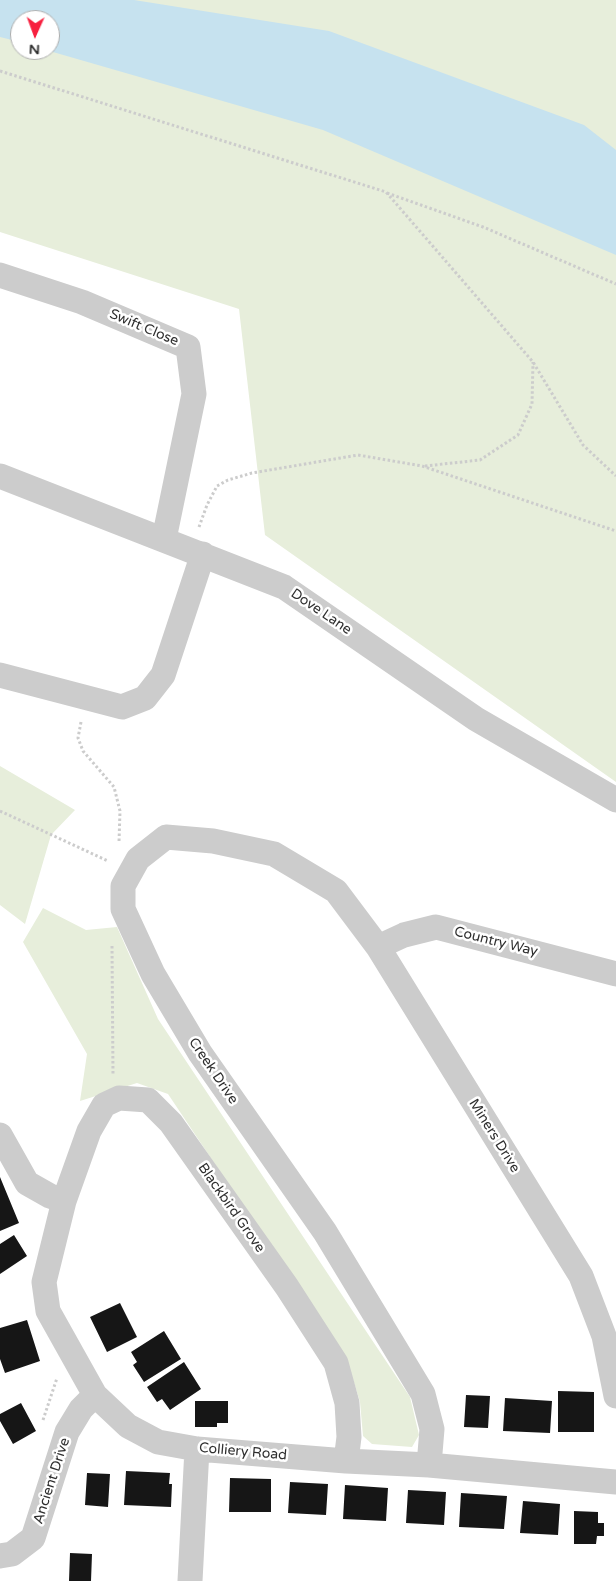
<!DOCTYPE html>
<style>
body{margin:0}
#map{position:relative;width:616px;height:1581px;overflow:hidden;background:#fff;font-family:"Varela Round",sans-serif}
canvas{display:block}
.north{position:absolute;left:10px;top:10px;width:50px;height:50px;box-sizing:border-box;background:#fff;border:1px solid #acacac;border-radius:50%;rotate:182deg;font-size:14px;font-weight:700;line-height:20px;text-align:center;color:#2f2f2f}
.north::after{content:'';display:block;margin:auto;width:18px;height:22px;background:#f7203f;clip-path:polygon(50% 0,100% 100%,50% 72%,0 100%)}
</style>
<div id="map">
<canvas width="616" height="1581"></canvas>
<div class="north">N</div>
</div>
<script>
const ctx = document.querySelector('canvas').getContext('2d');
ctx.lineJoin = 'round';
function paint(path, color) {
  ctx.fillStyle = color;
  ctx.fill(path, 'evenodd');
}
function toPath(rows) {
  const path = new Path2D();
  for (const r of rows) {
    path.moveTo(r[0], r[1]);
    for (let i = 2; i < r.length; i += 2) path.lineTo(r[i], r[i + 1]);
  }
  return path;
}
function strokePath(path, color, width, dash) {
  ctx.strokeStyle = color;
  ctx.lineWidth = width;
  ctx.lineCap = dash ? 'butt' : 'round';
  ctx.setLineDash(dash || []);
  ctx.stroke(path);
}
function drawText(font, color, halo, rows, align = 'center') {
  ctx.font = font + ' "Varela Round",sans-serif';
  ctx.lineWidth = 5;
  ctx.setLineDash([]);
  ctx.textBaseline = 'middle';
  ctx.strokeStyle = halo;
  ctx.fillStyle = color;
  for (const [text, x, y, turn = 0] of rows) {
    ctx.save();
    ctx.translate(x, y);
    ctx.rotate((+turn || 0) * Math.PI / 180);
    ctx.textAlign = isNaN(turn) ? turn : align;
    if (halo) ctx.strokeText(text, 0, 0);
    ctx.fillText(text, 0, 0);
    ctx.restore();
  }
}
paint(toPath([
 [0,0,616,0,616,782,265,535,239,309,0,232],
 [20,20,50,20,50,50,20,50],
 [0,766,75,810,51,835,25,924,0,905],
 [43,908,86,930,117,927,158,1019,410,1397,419,1435,412,1447,372,1444,363,1436,360,1402,348,1363,168,1094,137,1083,80,1101,87,1054,23,942]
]), '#e7eedb');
paint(toPath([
 [0,0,134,0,329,31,584,125,616,150,616,255,323,130,46,50,50,50,50,20,20,20,20,42,0,37]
]), '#c6e2ef');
paint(toPath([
 [0,1177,19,1223,0,1231],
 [14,1235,27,1256,0,1274,0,1244],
 [120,1303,137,1337,107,1352,90,1317],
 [27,1320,40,1361,5,1373,0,1359,0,1328],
 [164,1331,181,1359,144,1382,133,1365,137,1362,131,1352],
 [184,1362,201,1389,170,1410,162,1399,157,1402,147,1387],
 [558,1391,594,1392,594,1432,558,1432],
 [466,1395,490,1396,488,1428,464,1427],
 [505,1398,552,1401,550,1433,503,1431],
 [195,1401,228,1401,228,1423,217,1423,217,1427,195,1427],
 [21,1403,36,1431,13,1444,0,1421,0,1414],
 [126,1471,170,1473,169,1484,172,1484,171,1507,124,1505],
 [87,1473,110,1474,108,1507,85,1505],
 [230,1478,271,1479,271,1512,229,1512],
 [290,1482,328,1484,326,1515,288,1513],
 [345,1485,388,1488,386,1521,343,1519],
 [408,1490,446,1492,444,1525,406,1523],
 [461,1493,507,1496,504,1529,459,1527],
 [523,1501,560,1504,558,1535,520,1533],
 [574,1511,598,1512,598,1523,604,1523,604,1536,597,1536,596,1544,574,1544],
 [70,1553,92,1554,91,1581,69,1581]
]), '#161616');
strokePath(toPath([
 [0,71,386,192,533,362,583,445,616,476],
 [387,193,483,227,616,284],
 [425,466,480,460,518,435,532,404,533,362],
 [199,527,207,505,217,486,228,480,252,473,358,455,422,466,616,531],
 [81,722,78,738,83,751,114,787,120,811,119,842],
 [0,811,108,861],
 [112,946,113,1075],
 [43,1420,57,1378]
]), '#ccc', 3, [2.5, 2.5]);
strokePath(toPath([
 [0,275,82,302,188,347,194,394,164,539],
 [0,476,284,587,476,719,616,800],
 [0,675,122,707,145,698,163,675,203,554],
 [378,947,404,935,436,927,616,974],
 [0,1135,27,1183,50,1196,64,1201],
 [346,1461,349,1437,347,1403,336,1363,287,1287,171,1123,148,1100,119,1098,104,1105,89,1131,64,1201,44,1282,48,1311,95,1395,128,1426,158,1442,197,1449,346,1461,429,1465,616,1482],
 [429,1465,432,1429,423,1394,325,1232,200,1053,153,974,123,909,123,886,138,859,166,837,213,841,274,854,336,891,378,947,581,1276,604,1336,616,1396],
 [0,1556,12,1554,33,1538,67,1432,81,1409,95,1395],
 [190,1581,197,1449]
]), '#ccc', 25);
drawText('14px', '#2f2f2f', '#fff', [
 ["Swift Close",144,328,23],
 ["Dove Lane",321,612,34],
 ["Country Way",496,942,14],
 ["Creek Drive",213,1071,56],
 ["Miners Drive",494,1136,58],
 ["Blackbird Grove",231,1208,55],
 ["Colliery Road",243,1452,5],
 ["Ancient Drive",52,1481,-72]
]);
</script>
